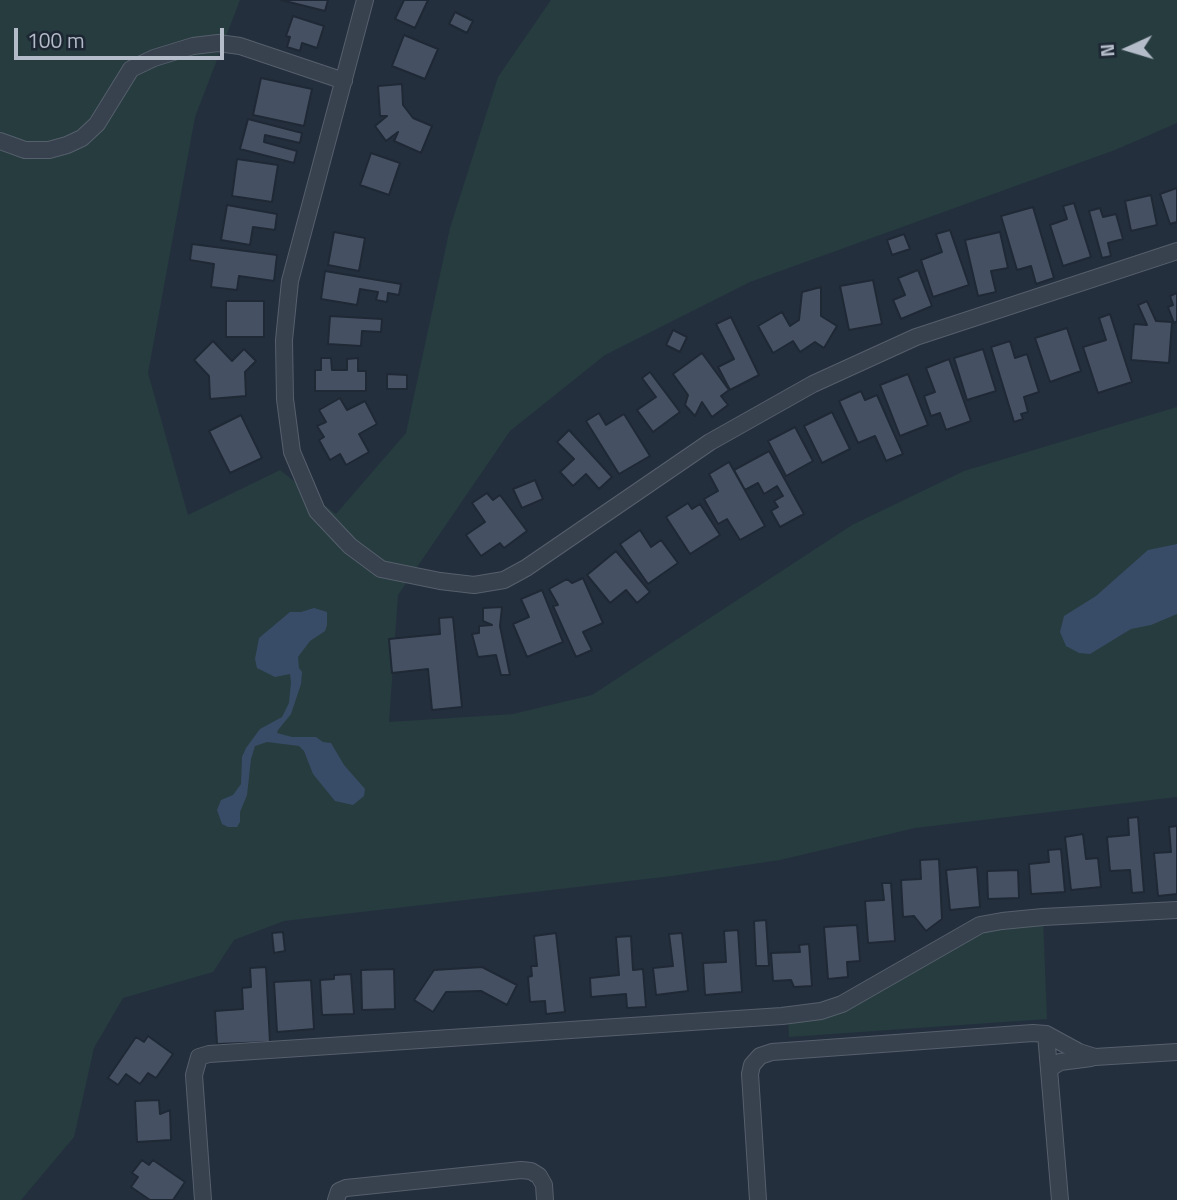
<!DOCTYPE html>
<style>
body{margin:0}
#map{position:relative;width:1177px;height:1200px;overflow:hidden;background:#242f3e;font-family:"Titillium Web",sans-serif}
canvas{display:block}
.north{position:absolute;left:1093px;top:14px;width:70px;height:70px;-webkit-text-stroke:5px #1d2633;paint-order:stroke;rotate:266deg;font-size:19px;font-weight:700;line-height:28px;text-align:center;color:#b4bcc9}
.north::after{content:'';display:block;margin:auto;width:24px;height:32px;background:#b4bcc9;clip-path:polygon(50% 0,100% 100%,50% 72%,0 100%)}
.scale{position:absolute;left:14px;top:28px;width:210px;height:32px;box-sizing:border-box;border:4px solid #b4bcc9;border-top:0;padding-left:9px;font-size:21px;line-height:24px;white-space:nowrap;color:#b4bcc9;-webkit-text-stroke:5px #1d2633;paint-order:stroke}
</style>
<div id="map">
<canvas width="1177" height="1200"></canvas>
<div class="north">N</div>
<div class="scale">100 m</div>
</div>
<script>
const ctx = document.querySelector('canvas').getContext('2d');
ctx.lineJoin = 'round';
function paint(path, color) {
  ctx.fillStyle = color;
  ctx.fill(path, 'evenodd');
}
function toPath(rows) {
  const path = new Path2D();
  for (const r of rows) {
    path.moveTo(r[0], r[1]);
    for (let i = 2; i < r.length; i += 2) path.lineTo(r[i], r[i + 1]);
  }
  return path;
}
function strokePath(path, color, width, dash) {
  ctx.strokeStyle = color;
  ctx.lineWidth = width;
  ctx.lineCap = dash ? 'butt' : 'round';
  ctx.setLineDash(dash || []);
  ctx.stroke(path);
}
paint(toPath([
 [0,0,240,0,195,117,148,373,188,515,280,470,336,514,406,433,450,228,498,77,551,0,1177,0,1177,123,1115,150,750,282,605,355,510,431,398,595,389,722,513,714,592,695,852,525,964,471,1177,407,1177,797,915,828,780,860,672,876,284,921,234,940,213,972,123,998,94,1048,74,1137,21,1200,0,1200],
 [1043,917,1047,1019,789,1037,788,1015,821,1011,980,925]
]), '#263c3f');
paint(toPath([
 [1177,544,1177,614,1151,625,1131,629,1090,654,1079,653,1066,646,1060,632,1064,616,1096,596,1148,550],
 [314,608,327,612,327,625,325,631,310,641,298,657,299,668,302,672,301,684,291,714,278,730,277,733,292,737,316,737,323,742,331,743,344,765,365,789,364,796,353,805,335,801,313,774,304,751,299,746,267,742,255,746,251,759,247,795,240,812,240,822,237,827,228,827,222,824,217,810,221,800,233,795,241,784,242,757,246,748,260,729,282,717,289,703,291,682,290,674,275,677,257,668,255,659,259,638,290,612,301,612]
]), '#394c67');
const building = toPath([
 [281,0,328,0,325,11,281,0],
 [404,0,428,0,415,28,395,19,404,0],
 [455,12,473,21,467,33,449,24,455,12],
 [293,16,324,26,317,48,302,43,300,51,287,47,290,37,286,36,293,16],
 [404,35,438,49,425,79,392,66,404,35],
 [261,78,312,89,304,126,253,115,261,78],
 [402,84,403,105,413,118,432,126,421,153,394,141,398,132,386,141,375,126,387,116,380,116,378,86,402,84],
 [248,119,302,133,300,143,265,135,264,142,297,151,294,163,240,149,248,119],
 [371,153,400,163,389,195,360,185,371,153],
 [237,159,278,165,272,202,232,196,237,159],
 [1177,188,1177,222,1170,224,1160,194,1177,188],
 [1151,195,1157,225,1131,231,1125,201,1151,195],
 [1074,203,1091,257,1063,266,1050,225,1067,219,1063,206,1074,203],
 [227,205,277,214,275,230,253,227,250,245,221,240,227,205],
 [1033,207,1054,278,1036,284,1031,266,1017,270,1001,216,1033,207],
 [1100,208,1103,217,1116,214,1123,239,1108,243,1111,256,1102,258,1089,211,1100,208],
 [950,230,969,285,933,297,921,260,942,252,936,234,950,230],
 [334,232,365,238,359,271,328,265,334,232],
 [1000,232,1008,268,991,271,996,292,978,296,965,240,1000,232],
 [904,234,910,249,892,255,887,240,904,234],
 [192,244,277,255,274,281,239,276,237,290,211,287,214,264,190,260,192,244],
 [918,270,932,306,901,319,893,300,905,295,898,278,918,270],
 [325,271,401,284,399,295,388,293,387,302,376,300,378,292,360,289,357,305,321,299,325,271],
 [873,280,882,324,849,330,840,286,873,280],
 [821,287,821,316,837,326,824,348,815,342,800,352,793,341,773,353,758,326,782,312,790,326,799,320,802,292,821,287],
 [1177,293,1177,321,1174,323,1168,307,1173,305,1170,296,1177,293],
 [226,301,264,301,264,337,226,337,226,301],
 [1147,301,1156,321,1172,322,1169,363,1131,360,1134,324,1147,325,1138,305,1147,301],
 [1110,314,1132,382,1098,393,1083,347,1106,340,1099,318,1110,314],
 [330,316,382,319,381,332,362,331,361,346,328,344,330,316],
 [731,317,759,375,730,390,718,367,734,359,716,324,731,317],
 [1067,328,1081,371,1050,382,1035,338,1067,328],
 [673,330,687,337,680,352,666,345,673,330],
 [213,341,232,361,244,349,256,361,245,372,246,396,210,399,209,376,194,360,213,341],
 [1010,341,1015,358,1027,354,1039,392,1024,397,1028,412,1021,414,1023,419,1014,422,991,347,1010,341],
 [983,349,996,391,967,400,954,358,983,349],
 [702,353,729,390,721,396,728,405,712,417,702,402,695,416,685,405,688,395,673,374,702,353],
 [321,358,331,358,332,370,347,370,347,359,358,358,358,371,366,371,366,391,315,391,315,370,321,370,321,358],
 [949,359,971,421,946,430,940,413,931,416,924,396,935,392,926,368,949,359],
 [650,372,680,412,653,432,637,410,656,397,642,378,650,372],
 [387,374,407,375,407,389,387,389,387,374],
 [908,374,928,425,900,436,880,385,908,374],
 [861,391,865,400,877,395,903,454,886,461,875,436,858,443,839,401,861,391],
 [340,398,347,410,365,401,377,424,359,434,369,452,346,465,340,454,330,460,319,440,324,437,317,426,326,422,319,410,340,398],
 [832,412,850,449,822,463,804,426,832,412],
 [599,413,606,425,624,414,650,456,619,474,586,421,599,413],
 [241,415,262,458,230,473,209,431,241,415],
 [795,427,813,461,786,476,768,441,795,427],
 [569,430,612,477,599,489,586,474,573,486,560,472,574,459,557,442,569,430],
 [769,451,804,514,780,527,771,511,778,507,774,501,783,496,777,486,764,494,758,483,745,490,734,470,769,451],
 [729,462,765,526,740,540,727,519,718,524,704,499,718,491,709,474,729,462],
 [535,480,543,499,522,508,513,489,535,480],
 [487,493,493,500,500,495,527,531,504,548,500,543,481,556,466,535,485,522,472,503,487,493],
 [688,503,692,509,700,504,720,535,690,554,666,517,688,503],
 [640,530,651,547,661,540,678,563,648,584,620,544,640,530],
 [616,551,650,592,637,603,626,590,610,603,587,575,616,551],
 [583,578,603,623,583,632,592,650,576,657,553,606,558,605,549,589,567,579,572,583,583,578],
 [542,590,563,642,527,657,513,624,529,617,521,599,542,590],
 [502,607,500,626,510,675,501,675,496,655,478,657,472,634,479,633,479,626,492,625,483,621,483,608,502,607],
 [453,617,462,707,432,710,428,669,392,673,389,639,440,634,439,618,453,617],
 [1138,817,1144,892,1132,893,1130,870,1110,871,1107,837,1129,835,1128,818,1138,817],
 [1177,826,1177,894,1158,896,1154,853,1171,852,1169,827,1177,826],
 [1083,834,1086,859,1098,858,1101,887,1071,890,1065,837,1083,834],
 [1061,849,1065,892,1031,894,1029,864,1049,862,1048,850,1061,849],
 [939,859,942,919,926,931,914,916,903,917,901,880,921,879,920,860,939,859],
 [977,867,980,907,950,910,946,870,977,867],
 [1018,870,1019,898,988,899,987,871,1018,870],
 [882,883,891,883,895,941,868,943,865,901,884,900,882,883],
 [766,920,769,966,756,966,754,921,766,920],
 [857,925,860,961,847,962,848,977,828,979,824,927,857,925],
 [738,930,742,992,705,995,703,963,726,962,724,931,738,930],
 [283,932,285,951,274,953,272,933,283,932],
 [556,933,565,1012,546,1014,545,1001,530,1002,528,977,532,976,531,966,537,966,534,936,556,933],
 [682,933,688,991,656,995,653,968,673,966,669,934,682,933],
 [631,936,633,970,643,969,646,1007,627,1008,626,994,591,997,590,978,619,975,616,937,631,936],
 [809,944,812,986,794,987,791,980,773,981,771,953,800,952,799,945,809,944],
 [266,967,270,1042,217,1044,215,1011,243,1009,242,988,251,987,250,968,266,967],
 [482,967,517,985,507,1005,481,991,446,992,433,1012,414,1000,434,970,482,967],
 [394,969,395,1009,362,1010,361,970,394,969],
 [351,974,354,1014,322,1015,320,980,334,979,334,975,351,974],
 [311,980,314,1029,277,1032,274,982,311,980],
 [148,1036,173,1054,156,1078,148,1073,140,1084,126,1074,118,1085,108,1078,136,1037,144,1042,148,1036],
 [159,1100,160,1114,170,1110,171,1140,137,1142,135,1101,159,1100],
 [142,1160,149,1165,153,1160,185,1182,173,1200,150,1200,131,1187,138,1177,132,1173,142,1160]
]);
paint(building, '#455162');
strokePath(building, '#1f2835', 2);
const street = toPath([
 [365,0,290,281,284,340,285,399,292,452,317,511,350,546,381,569,440,581,474,585,504,580,526,568,710,442,813,384,916,337,1177,251],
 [0,141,25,150,49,150,67,145,82,138,97,124,131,69,154,58,193,46,218,43,240,46,344,81],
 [1046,1034,1060,1200],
 [1049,1069,1060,1062,1091,1058],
 [203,1200,194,1075,199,1057,209,1054,782,1016,821,1011,842,1004,980,925,1002,921,1043,917,1177,910],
 [336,1200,339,1191,346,1188,521,1170,531,1171,539,1176,544,1185,545,1200],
 [758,1200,750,1074,752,1065,760,1056,772,1052,1033,1033,1046,1034,1079,1052,1095,1057,1177,1052]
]);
strokePath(street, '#565f6c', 18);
strokePath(street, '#38414e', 16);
</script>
